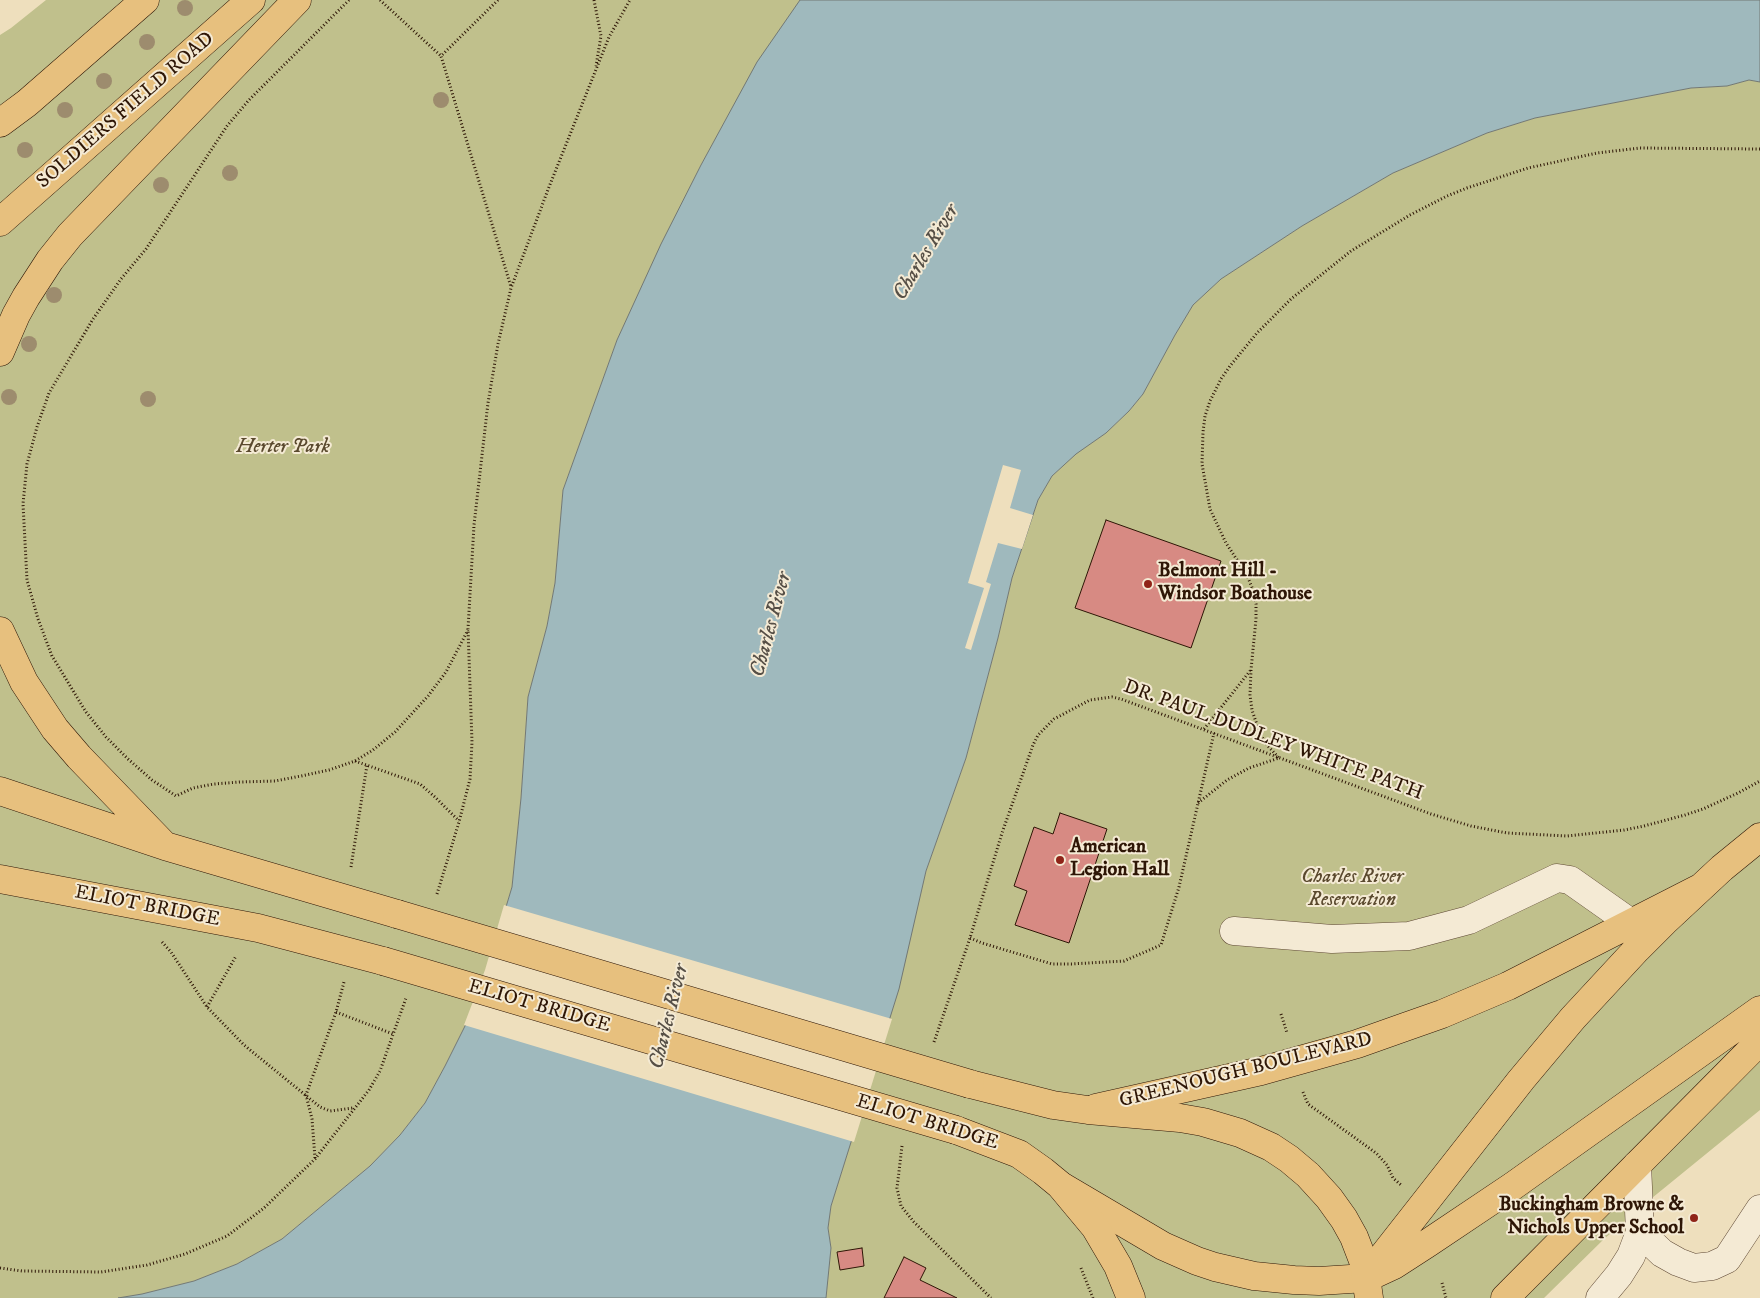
<!DOCTYPE html>
<style>
body{margin:0}
canvas{display:block;background:#eedfbd}
</style>
<canvas width="1760" height="1298"></canvas>
<script>
const ctx = document.querySelector('canvas').getContext('2d');
ctx.lineJoin = 'round';
function paint(path, color) {
  ctx.fillStyle = color;
  ctx.fill(path, 'evenodd');
}
function toPath(rows) {
  const path = new Path2D();
  for (const r of rows) {
    path.moveTo(r[0], r[1]);
    for (let i = 2; i < r.length; i += 2) path.lineTo(r[i], r[i + 1]);
  }
  return path;
}
function strokePath(path, color, width, dash) {
  ctx.strokeStyle = color;
  ctx.lineWidth = width;
  ctx.lineCap = dash ? 'butt' : 'round';
  ctx.setLineDash(dash || []);
  ctx.stroke(path);
}
function drawText(font, color, halo, rows, align = 'center') {
  ctx.font = font + ' "IM FELL DW Pica",serif';
  ctx.lineWidth = 4;
  ctx.setLineDash([]);
  ctx.textBaseline = 'middle';
  ctx.strokeStyle = halo;
  ctx.fillStyle = color;
  for (const [text, x, y, turn = 0] of rows) {
    ctx.save();
    ctx.translate(x, y);
    ctx.rotate((+turn || 0) * Math.PI / 180);
    ctx.textAlign = isNaN(turn) ? turn : align;
    if (halo) ctx.strokeText(text, 0, 0);
    ctx.fillText(text, 0, 0);
    ctx.restore();
  }
}
paint(toPath([
 [46,0,800,0,728,116,701,165,617,340,563,490,555,583,547,626,528,697,521,798,512,887,487,970,466,1024,445,1066,425,1103,400,1135,370,1166,282,1239,237,1264,194,1281,142,1294,118,1298,0,1298,0,35,11,28],
 [1749,80,1760,82,1760,1110,1652,1198,1604,1239,1544,1298,826,1298,831,1248,828,1228,831,1206,889,1018,926,871,966,758,998,638,1012,578,1038,500,1052,476,1075,454,1106,433,1129,411,1143,394,1175,335,1193,304,1221,279,1302,226,1393,173,1487,133,1535,118,1691,88,1727,86]
]), '#c0c08c');
const water = toPath([
 [800,0,1760,0,1760,82,1749,80,1727,86,1691,88,1535,118,1487,133,1393,173,1302,226,1221,279,1193,305,1175,335,1143,394,1129,411,1106,433,1076,454,1052,476,1038,500,1012,578,998,638,966,758,926,871,899,989,831,1206,828,1228,831,1248,826,1298,118,1298,142,1294,194,1281,237,1264,282,1239,370,1166,400,1135,425,1103,445,1066,466,1024,487,970,512,887,521,798,528,697,547,626,555,583,563,490,617,340,661,244,701,165,757,62,800,0]
]);
paint(water, '#9fb9bd');
strokePath(water, '#727874', 1);
paint(toPath([
 [1003,465,1021,470,1010,508,1033,515,1022,549,998,543,986,582,991,584,971,650,965,648,984,588,968,583],
 [504,905,892,1019,854,1142,464,1025,485,970]
]), '#eedfbd');
const building = toPath([
 [1106,520,1221,561,1191,648,1075,608,1106,520],
 [1060,813,1107,829,1069,943,1015,925,1027,891,1014,886,1034,827,1053,834,1060,813],
 [862,1248,864,1266,840,1270,837,1252,862,1248],
 [904,1257,926,1268,920,1280,957,1298,884,1298,904,1257]
]);
paint(building, '#d78a83');
strokePath(building, '#2e1606', 1);
const minor = toPath([
 [1234,931,1332,939,1409,936,1469,920,1557,878,1570,880,1648,935],
 [1640,1232,1662,1253,1678,1262,1694,1268,1712,1266,1727,1259,1760,1209],
 [1600,1298,1619,1275,1631,1256,1640,1232,1637,1165]
]);
const major = toPath([
 [0,123,27,103,145,0],
 [0,222,251,0],
 [1096,1108,1261,1071,1357,1044,1405,1027,1442,1014,1508,986,1700,888],
 [1063,1187,1163,1246,1197,1261,1215,1267,1254,1276,1294,1280,1319,1281,1366,1278,1394,1265,1428,1243,1513,1186,1760,1010],
 [1372,1270,1521,1080,1573,1018,1637,949,1664,922,1722,868,1760,837],
 [1505,1298,1760,1041]
]);
const highway = toPath([
 [0,352,16,315,26,297,50,260,70,235,297,0],
 [0,631,24,682,55,729,79,757,164,845],
 [0,791,165,846,397,914],
 [0,879,258,928,383,961],
 [970,1084,1053,1105,1088,1110,1180,1118,1203,1122,1240,1133,1271,1147,1289,1159,1308,1175,1329,1198,1344,1219,1354,1237,1364,1263,1369,1298],
 [956,1130,1019,1154,1043,1171,1060,1185,1095,1227,1118,1266,1131,1298]
]);
strokePath(minor, '#5e4834', 29);
strokePath(major, '#2e1606', 29);
strokePath(highway, '#2e1606', 29);
strokePath(toPath([
 [349,0,249,100,227,126,146,249,121,279,93,319,49,393,37,427,27,464,23,504,27,580,38,619,52,656,86,712,106,737,128,759,152,780,176,796,193,788,214,784,240,782,275,781,301,776,329,770,355,761,373,750,395,732,428,696,446,672,468,630],
 [380,0,441,56],
 [498,0,441,56,511,287],
 [594,0,601,36,596,66],
 [1204,729,1250,671],
 [355,761,420,784,435,797,459,821],
 [1198,803,1227,780,1249,768,1279,758,1267,745,1260,734,1252,710,1250,695,1251,670,1256,619,1256,604,1253,590,1247,575,1226,543,1210,509,1202,464,1203,432,1205,416,1210,401,1221,379,1230,366,1257,333,1291,299,1351,251,1410,215,1447,196,1467,188,1528,168,1597,153,1640,148,1760,149],
 [351,867,367,765],
 [437,894,459,822,470,779,472,742,468,629,474,525,488,403,498,344,511,288,549,187,609,37,630,0],
 [970,938,982,943,1052,964,1071,964,1124,961,1161,945,1179,887,1214,733],
 [162,942,171,952,207,1007,244,1045,320,1107,330,1111,353,1108],
 [207,1007,236,956],
 [336,1012,393,1034],
 [1281,1014,1287,1033],
 [934,1042,970,938,1002,833,1033,745,1038,735,1054,719,1090,700,1112,697,1121,699,1431,814,1471,826,1507,833,1567,836,1624,830,1644,826,1685,815,1703,809,1738,793,1760,781],
 [1303,1092,1308,1104,1376,1153,1387,1165,1393,1178,1401,1185],
 [902,1146,897,1188,901,1206,914,1222,991,1298],
 [315,1158,312,1119,306,1095,336,1012,344,982],
 [0,1268,22,1271,101,1272,147,1265,185,1254,227,1236,264,1208,315,1159,369,1090,380,1071,406,998],
 [1081,1268,1093,1298],
 [1442,1283,1446,1298]
]), '#2e1606', 3, [1, 2.5]);
strokePath(minor, '#f4ead4', 28);
strokePath(major, '#e7c07e', 28);
strokePath(highway, '#e7c07e', 28);
const highwayBridge = toPath([
 [397,914,970,1084],
 [383,961,956,1130]
]);
strokePath(highwayBridge, '#2e1606', 29, []);
strokePath(highwayBridge, '#e7c07e', 28);
ctx.fillStyle = '#9d8c6e';
for (const [x, y] of [
 [185,8],
 [147,42],
 [104,81],
 [441,100],
 [65,110],
 [25,150],
 [230,173],
 [161,185],
 [54,295],
 [29,344],
 [9,397],
 [148,399]
]) {
  ctx.beginPath();
  ctx.arc(x, y, 8, 0, 2 * Math.PI);
  ctx.fill();
}
for (const [x, y, r, color] of [
 [1148,584,5,"#8f2418"],
 [1060,860,5,"#8f2418"],
 [1694,1218,5,"#8f2418"]
]) {
  const dot = new Path2D();
  dot.arc(x, y, r, 0, 2 * Math.PI);
  ctx.fillStyle = color;
  ctx.fill(dot);
  strokePath(dot, '#f4ead4', 2);
}
drawText('20px', '#2e1606', '#f4ead4', [
 ["SOLDIERS FIELD ROAD",126,111,-41],
 ["DR. PAUL DUDLEY WHITE PATH",1273,741,20],
 ["ELIOT BRIDGE",147,907,11],
 ["ELIOT BRIDGE",539,1007,16],
 ["GREENOUGH BOULEVARD",1246,1071,-14],
 ["ELIOT BRIDGE",927,1123,17]
]);
drawText('italic 20px', '#5a492e', '#f4ead4', [
 ["Herter Park",283,448],
 ["Charles River",1352,878],
 ["Reservation",1352,901]
]);
drawText('bold 20px', '#2e1606', '#f4ead4', [
 ["Belmont Hill -",1158,572],
 ["Windsor Boathouse",1158,595],
 ["American",1070,848],
 ["Legion Hall",1070,871],
 ["Buckingham Browne &",1684,1206,"right"],
 ["Nichols Upper School",1684,1229,"right"]
], 'left');
drawText('italic 21px', '#564f46', '#f4ead4', [
 ["Charles River",927,253,-59],
 ["Charles River",772,625,-75],
 ["Charles River",670,1017,-76]
]);
</script>
